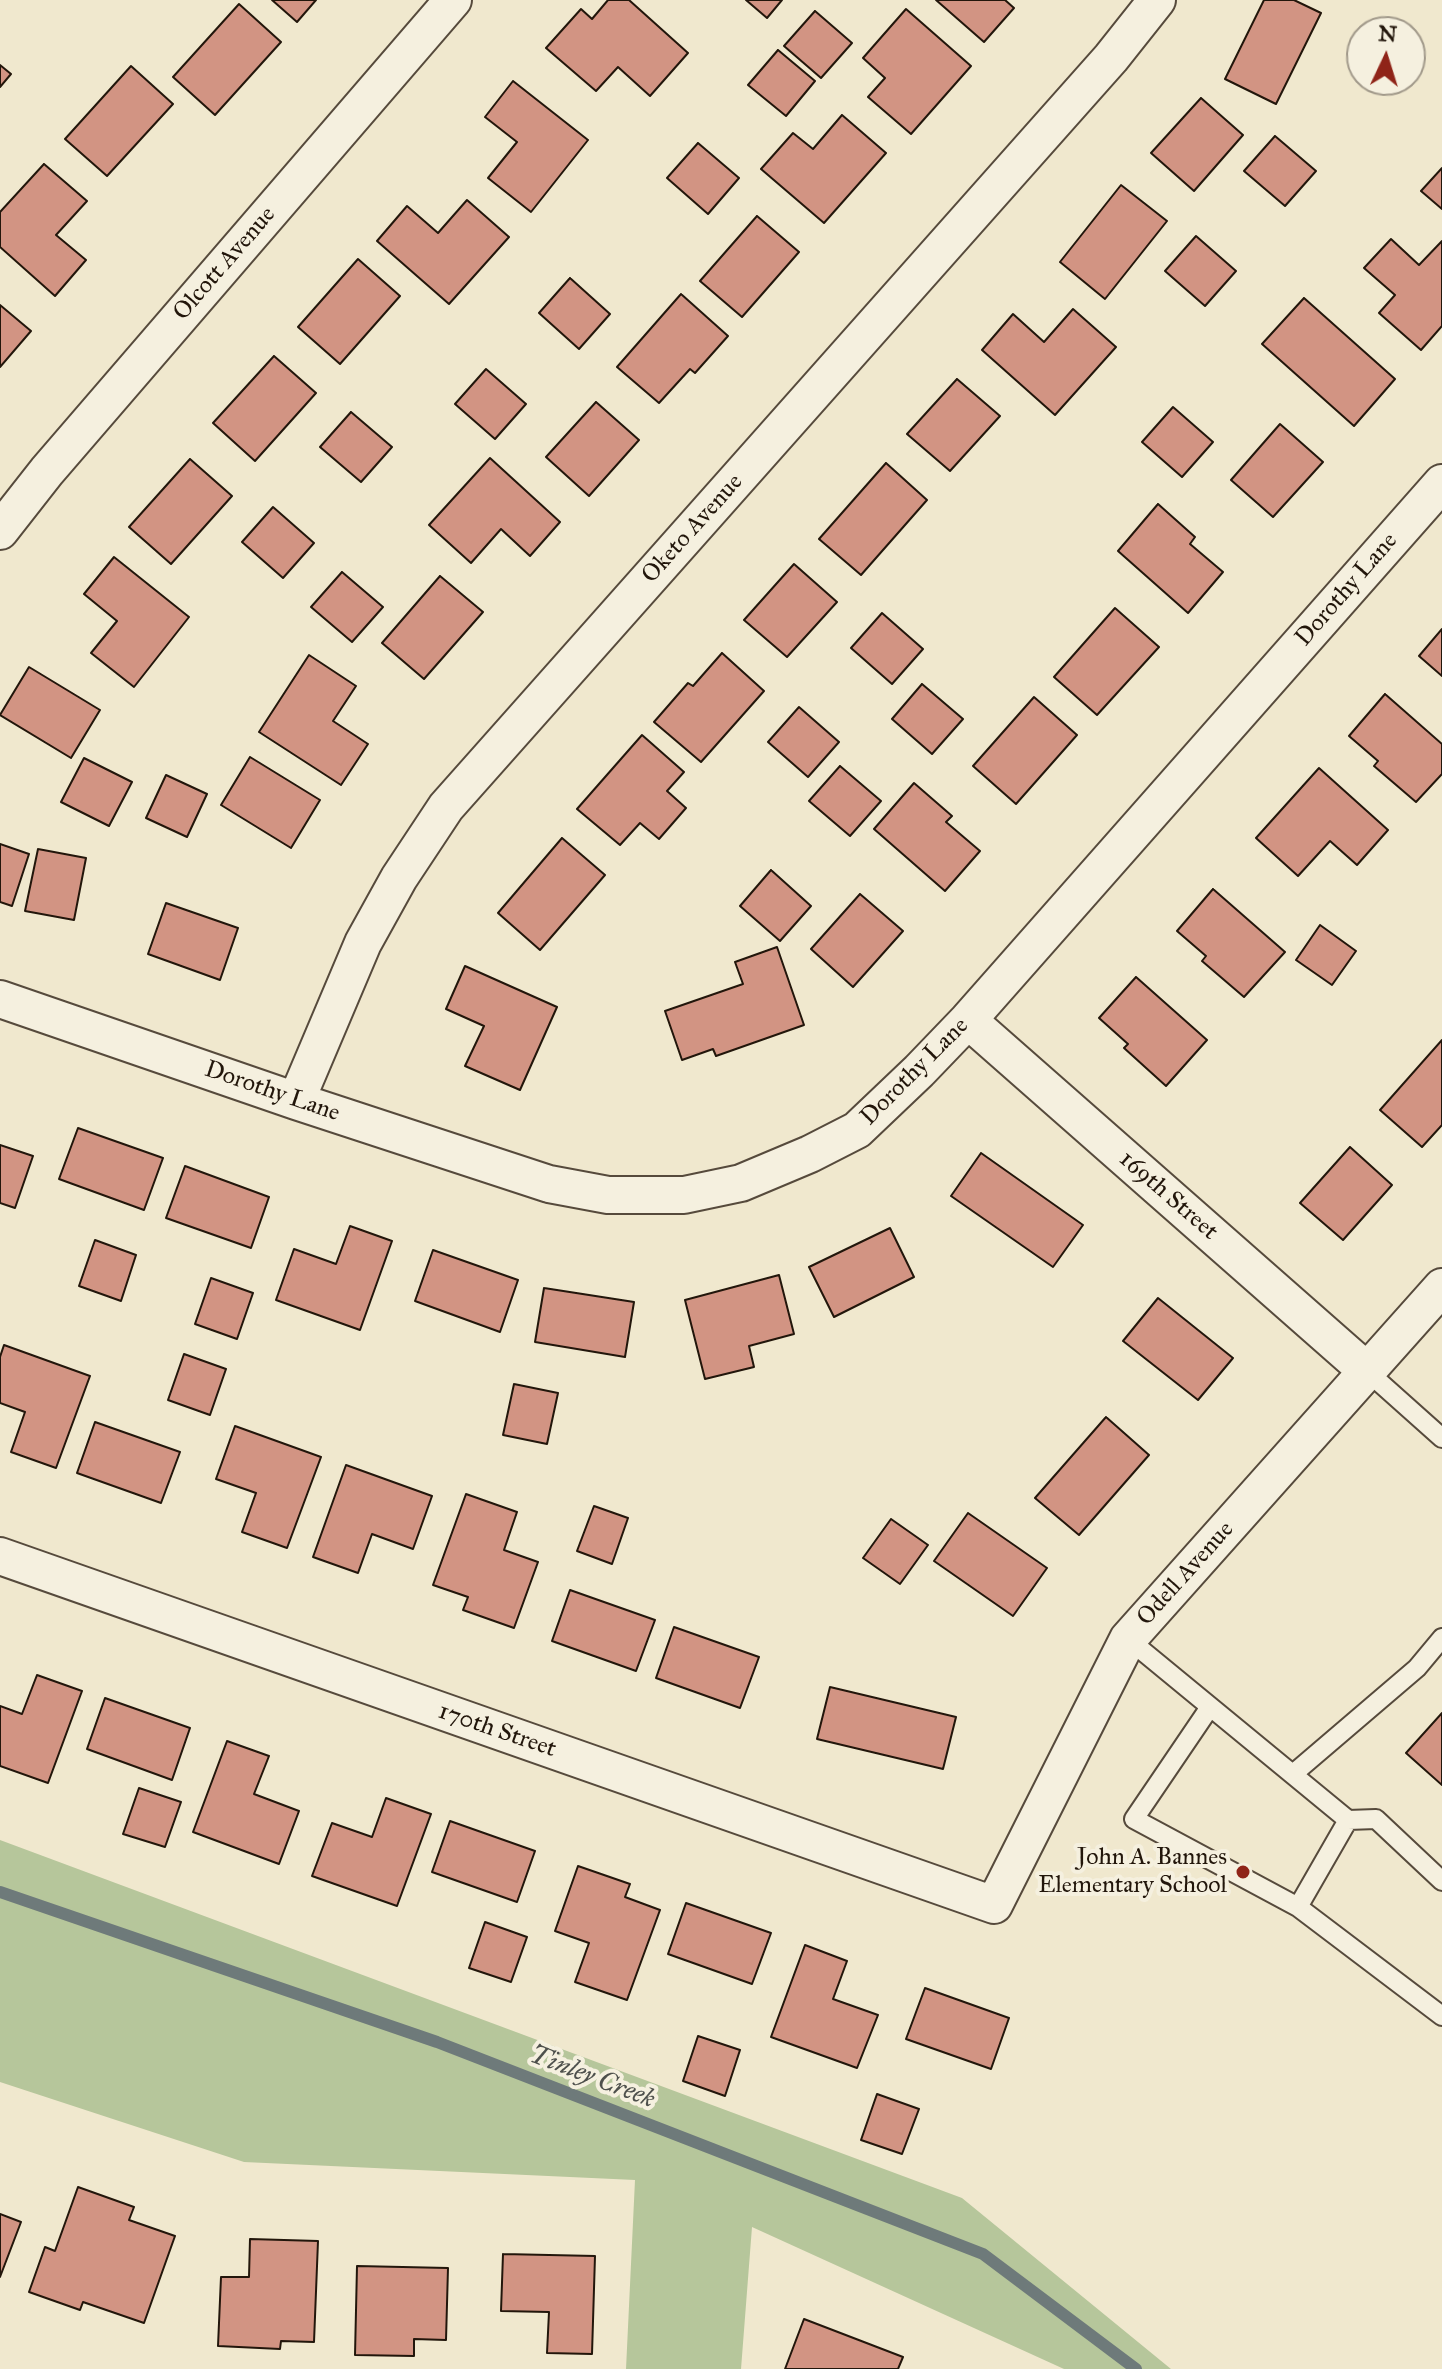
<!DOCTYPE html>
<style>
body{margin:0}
#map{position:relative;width:1442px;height:2369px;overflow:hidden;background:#f0e8ce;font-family:"IM FELL Great Primer",serif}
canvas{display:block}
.north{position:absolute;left:1346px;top:16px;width:80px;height:80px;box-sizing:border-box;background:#f5f0df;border:2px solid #a1998a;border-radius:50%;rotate:4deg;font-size:22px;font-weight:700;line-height:32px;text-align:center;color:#22160b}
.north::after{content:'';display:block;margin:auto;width:28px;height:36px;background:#8f2418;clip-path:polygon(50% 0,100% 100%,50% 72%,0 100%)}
</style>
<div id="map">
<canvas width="1442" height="2369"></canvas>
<div class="north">N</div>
</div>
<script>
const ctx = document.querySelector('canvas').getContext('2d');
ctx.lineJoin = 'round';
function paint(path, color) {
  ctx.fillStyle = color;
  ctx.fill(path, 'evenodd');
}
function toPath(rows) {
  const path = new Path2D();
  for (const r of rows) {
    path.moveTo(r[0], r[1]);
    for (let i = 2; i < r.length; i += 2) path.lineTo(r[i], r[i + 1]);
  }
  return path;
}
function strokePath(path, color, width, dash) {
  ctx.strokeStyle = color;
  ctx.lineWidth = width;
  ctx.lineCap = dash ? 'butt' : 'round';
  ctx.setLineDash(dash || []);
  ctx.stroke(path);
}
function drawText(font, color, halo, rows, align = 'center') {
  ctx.font = font + ' "IM FELL Great Primer",serif';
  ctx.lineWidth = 8;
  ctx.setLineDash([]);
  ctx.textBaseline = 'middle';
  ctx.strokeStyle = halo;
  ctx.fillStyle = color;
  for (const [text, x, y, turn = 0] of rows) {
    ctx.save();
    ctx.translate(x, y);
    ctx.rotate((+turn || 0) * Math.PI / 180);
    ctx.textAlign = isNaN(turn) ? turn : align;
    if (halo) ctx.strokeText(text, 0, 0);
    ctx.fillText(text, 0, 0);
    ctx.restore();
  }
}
paint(toPath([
 [0,1840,962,2198,1171,2369,1064,2369,752,2227,741,2369,626,2369,635,2180,244,2162,0,2082]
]), '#b6c69b');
strokePath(toPath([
 [0,1892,437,2042,983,2254,1136,2369]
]), '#6e7a7a', 12);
const building = toPath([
 [272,0,316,0,297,22,272,0],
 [608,0,629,0,688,53,650,96,618,67,596,91,546,48,581,9,592,19,608,0],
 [746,0,782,0,767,18,746,0],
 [936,0,1005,0,1014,8,984,42,936,0],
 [1264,0,1294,0,1321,13,1276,104,1225,79,1264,0],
 [239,4,281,42,215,115,173,77,239,4],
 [906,9,971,66,911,134,868,97,885,78,863,58,906,9],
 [815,11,852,43,821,78,784,46,815,11],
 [778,50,815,81,786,116,748,85,778,50],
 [0,65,11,74,0,87,0,65],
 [131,66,173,104,107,176,65,139,131,66],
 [513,81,588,140,531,212,488,178,517,142,485,117,513,81],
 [1201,98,1243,135,1194,191,1151,153,1201,98],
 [842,115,886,153,824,223,761,169,793,133,813,149,842,115],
 [1275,136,1316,171,1285,206,1244,171,1275,136],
 [698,143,739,178,708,214,667,178,698,143],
 [44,164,87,201,56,235,86,260,55,296,0,247,0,212,44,164],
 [1442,168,1442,209,1421,191,1442,168],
 [1121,185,1167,221,1105,299,1060,262,1121,185],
 [467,200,509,237,449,304,377,241,407,206,438,233,467,200],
 [757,216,799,252,742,317,700,281,757,216],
 [1196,236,1236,271,1205,306,1165,271,1196,236],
 [1391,239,1419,265,1442,241,1442,326,1421,350,1379,313,1395,295,1364,268,1391,239],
 [358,259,400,296,340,364,298,327,358,259],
 [570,278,610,314,579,349,539,313,570,278],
 [681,294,728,336,695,373,690,369,659,403,617,367,681,294],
 [1304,298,1395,379,1354,426,1262,344,1304,298],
 [0,305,31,331,0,367,0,305],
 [1073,309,1116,347,1055,415,982,350,1013,314,1044,342,1073,309],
 [274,356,316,393,255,461,213,423,274,356],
 [486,369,526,404,495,439,455,404,486,369],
 [957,379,1000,416,950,471,907,434,957,379],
 [596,402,639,440,589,496,546,457,596,402],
 [1173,407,1213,442,1182,477,1142,442,1173,407],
 [351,412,392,447,361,482,320,447,351,412],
 [1280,424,1323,462,1273,517,1231,480,1280,424],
 [490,458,560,522,530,556,501,529,471,563,429,525,490,458],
 [190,459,232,496,171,564,129,527,190,459],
 [886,463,927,500,861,575,819,539,886,463],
 [1158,504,1195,537,1190,544,1223,572,1188,613,1118,551,1158,504],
 [273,507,314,543,283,578,242,542,273,507],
 [114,557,189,617,134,687,91,653,117,621,84,594,114,557],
 [794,564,837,602,787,657,744,620,794,564],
 [342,572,383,607,352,642,311,607,342,572],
 [440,576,483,612,424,679,382,643,440,576],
 [1115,608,1159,647,1097,715,1054,677,1115,608],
 [882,613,923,649,892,684,851,648,882,613],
 [1442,629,1442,676,1419,656,1442,629],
 [722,653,764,691,701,762,654,722,688,683,693,686,722,653],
 [309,655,356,686,333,721,368,744,341,785,259,732,309,655],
 [29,667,100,710,71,758,0,715,29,667],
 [922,684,963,719,932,754,892,719,922,684],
 [1385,694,1442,744,1442,774,1416,802,1374,766,1378,761,1349,736,1385,694],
 [1034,697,1077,735,1016,804,973,766,1034,697],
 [799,707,839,742,808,777,768,742,799,707],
 [642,735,684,772,667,791,686,808,659,839,640,823,620,845,577,809,642,735],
 [250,757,320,800,291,848,221,805,250,757],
 [84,758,132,782,109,826,61,802,84,758],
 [840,766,881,801,850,836,809,801,840,766],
 [1319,768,1388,830,1357,865,1330,841,1298,876,1256,838,1319,768],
 [166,775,207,794,187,837,146,818,166,775],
 [914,783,952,816,946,822,980,851,945,891,874,829,914,783],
 [562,838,605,875,540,950,498,913,562,838],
 [0,844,29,854,12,906,0,902,0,844],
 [38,849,86,858,74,920,25,911,38,849],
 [771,870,811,906,780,941,740,906,771,870],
 [1213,889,1285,952,1244,997,1202,961,1206,956,1177,931,1213,889],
 [860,894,903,931,853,987,811,949,860,894],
 [166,903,238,928,220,980,148,954,166,903],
 [1320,925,1356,951,1332,985,1296,960,1320,925],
 [777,947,804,1025,716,1056,713,1049,682,1060,665,1011,743,984,735,962,777,947],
 [465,966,557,1007,520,1090,465,1066,484,1026,446,1009,465,966],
 [1136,977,1207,1040,1166,1086,1124,1048,1128,1044,1099,1018,1136,977],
 [1442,1040,1442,1125,1422,1147,1380,1110,1442,1040],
 [78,1128,163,1158,144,1210,59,1179,78,1128],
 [0,1145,33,1156,15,1208,0,1203,0,1145],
 [1350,1147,1392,1185,1343,1240,1300,1203,1350,1147],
 [981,1153,1083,1225,1053,1267,951,1196,981,1153],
 [185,1166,269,1197,251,1248,166,1218,185,1166],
 [350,1226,392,1241,360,1330,276,1300,294,1249,336,1264,350,1226],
 [890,1228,914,1277,834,1317,809,1267,890,1228],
 [95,1240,136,1255,121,1301,79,1286,95,1240],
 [433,1250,518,1280,500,1332,415,1301,433,1250],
 [779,1275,794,1334,749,1346,754,1367,705,1379,685,1300,779,1275],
 [211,1278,253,1293,237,1339,195,1324,211,1278],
 [544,1288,634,1302,625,1357,535,1342,544,1288],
 [1158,1298,1233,1358,1198,1400,1123,1341,1158,1298],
 [4,1345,90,1376,56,1468,11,1452,25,1412,0,1403,0,1357,4,1345],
 [184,1354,226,1369,210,1415,168,1400,184,1354],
 [514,1384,558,1393,547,1444,503,1435,514,1384],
 [1106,1417,1149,1455,1079,1535,1035,1498,1106,1417],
 [95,1422,180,1452,161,1503,77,1473,95,1422],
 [235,1426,321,1457,287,1548,242,1532,256,1493,216,1479,235,1426],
 [346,1465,432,1496,413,1549,372,1534,358,1573,313,1557,346,1465],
 [466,1494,517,1512,504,1550,538,1562,514,1628,463,1610,468,1597,433,1585,466,1494],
 [594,1506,628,1518,612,1564,577,1551,594,1506],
 [968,1513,1047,1568,1013,1616,934,1561,968,1513],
 [891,1519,928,1545,900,1584,863,1558,891,1519],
 [570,1590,655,1620,636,1671,552,1641,570,1590],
 [674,1627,759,1657,740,1708,656,1678,674,1627],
 [37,1675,82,1691,48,1783,0,1766,0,1706,22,1714,37,1675],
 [830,1687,956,1717,943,1769,817,1739,830,1687],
 [105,1698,190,1728,172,1780,87,1749,105,1698],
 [1442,1713,1442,1785,1406,1753,1442,1713],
 [227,1741,269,1756,254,1794,299,1811,279,1864,193,1832,227,1741],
 [139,1788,181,1802,165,1847,123,1834,139,1788],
 [386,1798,431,1814,397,1906,312,1876,332,1823,372,1837,386,1798],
 [450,1821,535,1851,517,1902,432,1872,450,1821],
 [578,1866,630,1884,625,1897,660,1910,627,2000,575,1982,589,1943,555,1931,578,1866],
 [686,1903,771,1933,752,1984,668,1954,686,1903],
 [485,1922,527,1937,511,1982,469,1968,485,1922],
 [805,1945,847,1961,833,1999,878,2015,857,2068,771,2037,805,1945],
 [925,1988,1009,2018,991,2069,906,2039,925,1988],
 [698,2036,740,2050,725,2096,683,2081,698,2036],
 [877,2094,919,2109,902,2154,861,2140,877,2094],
 [78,2187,134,2207,129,2220,175,2236,144,2323,83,2302,80,2310,29,2292,45,2247,55,2251,78,2187],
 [0,2214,21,2222,0,2277,0,2214],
 [250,2239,318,2241,314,2342,281,2341,280,2349,218,2346,221,2277,249,2277,250,2239],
 [503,2254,595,2256,592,2354,547,2353,549,2312,501,2311,503,2254],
 [357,2266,448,2268,446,2340,414,2339,414,2356,355,2355,357,2266],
 [804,2319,903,2357,898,2369,785,2369,804,2319]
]);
paint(building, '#d29483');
strokePath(building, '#22160b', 2);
const lane = toPath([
 [1368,1372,1442,1438],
 [1128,1639,1348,1820,1298,1907],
 [1210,1707,1134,1819,1298,1907,1442,2016],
 [1293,1774,1417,1668,1442,1638],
 [1348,1820,1376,1819,1442,1881]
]);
const street = toPath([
 [0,531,47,471,453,0],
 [0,999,296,1101,549,1184,608,1195,684,1195,741,1183,810,1154,857,1130,919,1071,968,1020,1442,483],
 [968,1020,1368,1372],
 [296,1101,363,943,399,878,446,807,1111,58,1157,0],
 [0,1556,994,1905,1128,1639,1442,1287]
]);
strokePath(lane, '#564a3c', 22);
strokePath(street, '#564a3c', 40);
strokePath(lane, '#f5f0df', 18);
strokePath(street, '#f5f0df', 36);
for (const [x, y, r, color] of [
 [1243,1872,8,"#8f2418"]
]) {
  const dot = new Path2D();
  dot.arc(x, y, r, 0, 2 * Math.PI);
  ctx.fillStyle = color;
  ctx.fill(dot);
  strokePath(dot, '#f5f0df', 3);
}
drawText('24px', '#22160b', '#f5f0df', [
 ["Olcott Avenue",225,264,-49],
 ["Oketo Avenue",693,529,-48],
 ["Dorothy Lane",1347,590,-49],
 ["Dorothy Lane",915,1072,-45],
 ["Dorothy Lane",272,1092,19],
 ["169th Street",1168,1196,41],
 ["Odell Avenue",1186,1574,-48],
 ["170th Street",497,1731,19]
]);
drawText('24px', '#22160b', '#f5f0df', [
 ["John A. Bannes",1227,1858],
 ["Elementary School",1227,1886]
], 'right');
drawText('italic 26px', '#4e504c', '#f5f0df', [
 ["Tinley Creek",592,2078,21]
]);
</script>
